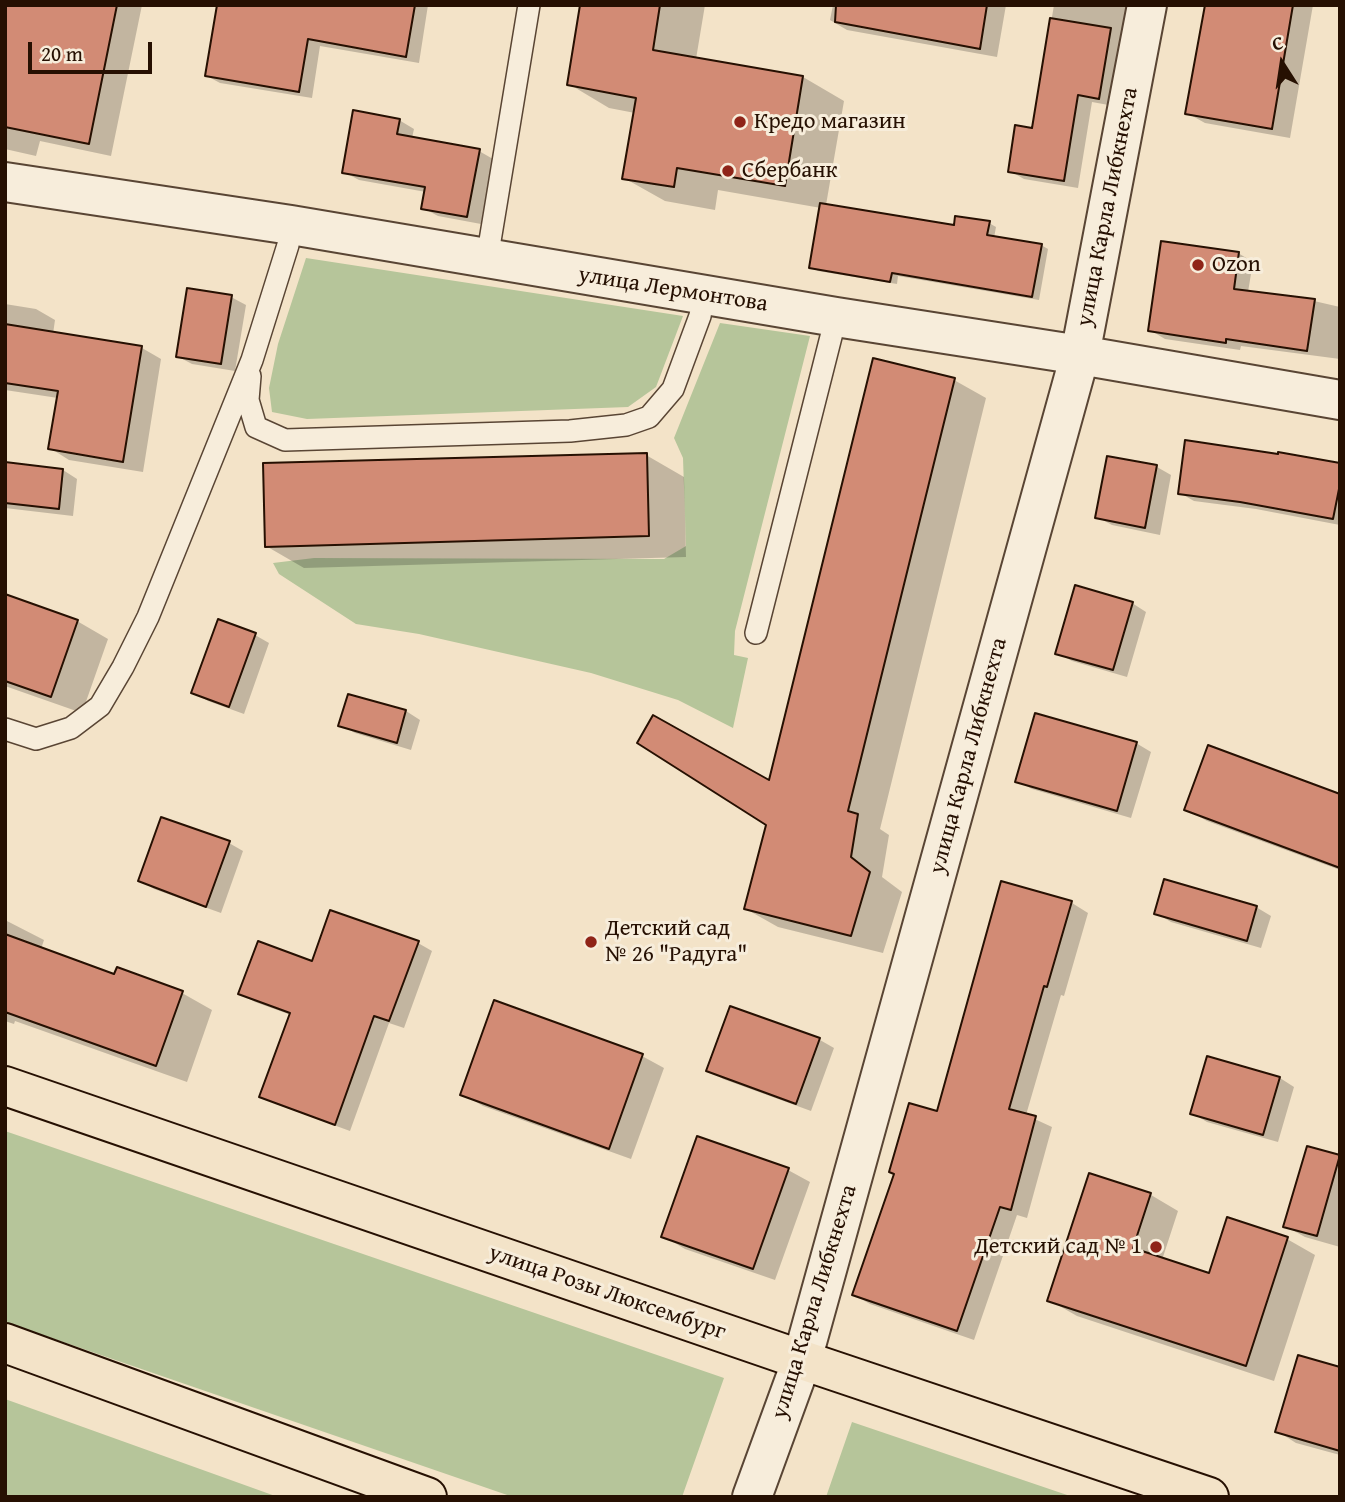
<!DOCTYPE html>
<meta charset="utf-8">
<style>
body{margin:0}
#map{position:relative;width:1345px;height:1502px;overflow:hidden;background:#f3e3c8;font-family:"Gentium Book Plus",serif}
canvas{display:block}
.frame{position:absolute;inset:0;border:7px solid #261002;pointer-events:none}
.north{position:absolute;left:1247px;top:28px;width:70px;height:70px;-webkit-text-stroke:5px #f7eddb;paint-order:stroke;rotate:348deg;font-size:19px;font-weight:700;line-height:28px;text-align:center;color:#261002}
.north::after{content:'';display:block;margin:auto;width:24px;height:32px;background:#261002;clip-path:polygon(50% 0,100% 100%,50% 72%,0 100%)}
.scale{position:absolute;left:28px;top:42px;width:124px;height:32px;box-sizing:border-box;border:4px solid #261002;border-top:0;padding-left:9px;font-size:21px;line-height:24px;white-space:nowrap;color:#261002;-webkit-text-stroke:5px #f7eddb;paint-order:stroke}
</style>
<div id="map">
<canvas width="1345" height="1502"></canvas>
<div class="frame"></div>
<div class="north">С</div>
<div class="scale">20 m</div>
</div>
<script>
const ctx = document.querySelector('canvas').getContext('2d');
ctx.lineJoin = 'round';
function paint(path, color) {
  ctx.fillStyle = color;
  ctx.fill(path, 'evenodd');
}
function toPath(rows) {
  const path = new Path2D();
  for (const r of rows) {
    path.moveTo(r[0], r[1]);
    for (let i = 2; i < r.length; i += 2) path.lineTo(r[i], r[i + 1]);
  }
  return path;
}
function strokePath(path, color, width, dash) {
  ctx.strokeStyle = color;
  ctx.lineWidth = width;
  ctx.lineCap = dash ? 'butt' : 'round';
  ctx.setLineDash(dash || []);
  ctx.stroke(path);
}
function drawText(font, color, halo, rows, align = 'center') {
  ctx.font = font + ' "Gentium Book Plus",serif';
  ctx.lineWidth = 6;
  ctx.setLineDash([]);
  ctx.textBaseline = 'middle';
  ctx.strokeStyle = halo;
  ctx.fillStyle = color;
  for (const [text, x, y, turn = 0] of rows) {
    ctx.save();
    ctx.translate(x, y);
    ctx.rotate((+turn || 0) * Math.PI / 180);
    ctx.textAlign = isNaN(turn) ? turn : align;
    if (halo) ctx.strokeText(text, 0, 0);
    ctx.fillText(text, 0, 0);
    ctx.restore();
  }
}
paint(toPath([
 [306,258,683,316,656,387,628,407,307,419,272,412,269,388,278,344],
 [720,323,810,336,735,631,734,655,748,658,733,728,678,700,591,673,419,634,356,624,279,574,273,563,314,558,664,559,686,546,683,458,674,438],
 [5,1131,724,1378,682,1497,513,1497,5,1322],
 [5,1399,278,1497,5,1497],
 [852,1422,1073,1497,826,1497]
]), '#b6c59a');
paint(toPath([
 [5,5,142,5,111,156,40,141,36,156,5,149],
 [291,5,428,5,419,63,320,46,312,98,220,83,207,76],
 [582,5,705,5,696,59,803,77,844,101,826,205,955,227,989,223,996,227,994,238,1041,245,1048,249,1039,300,898,276,897,284,818,271,811,267,821,208,718,190,715,210,665,201,624,178,635,113,609,108,569,84],
 [833,5,1006,5,997,57,847,30,830,20],
 [1054,5,1128,5,1114,106,1092,102,1078,188,1024,179,1010,171,1033,130],
 [1206,5,1313,5,1290,138,1205,123,1187,113],
 [399,120,414,129,412,138,479,151,493,159,481,224,438,216,423,208,426,192,359,180,344,172],
 [1238,253,1253,262,1248,292,1314,301,1340,307,1340,359,1241,346,1240,350,1165,339,1150,330],
 [231,297,246,305,235,371,192,364,177,356],
 [5,304,36,309,55,320,53,334,142,348,161,359,143,472,69,460,50,448,58,398,5,390],
 [954,380,986,398,880,829,889,835,882,877,902,892,883,953,778,927,746,909,768,825,770,783],
 [646,455,684,477,686,557,304,568,266,546],
 [1109,458,1157,467,1171,475,1160,535,1112,525,1097,517],
 [5,464,63,470,77,479,73,516,5,508],
 [1340,465,1340,525,1256,509,1194,501,1180,493],
 [5,596,77,621,108,639,82,713,5,686],
 [1132,603,1146,612,1127,677,1072,661,1057,653],
 [255,635,269,643,244,714,208,701,193,692],
 [406,711,420,720,411,750,355,733,341,725],
 [1136,743,1151,752,1131,818,1032,789,1017,781],
 [1340,796,1340,870,1207,821,1186,809],
 [229,843,243,851,221,913,154,889,140,880],
 [1003,884,1072,903,1088,913,1064,996,1061,995,1026,1115,1052,1127,1027,1218,1017,1215,974,1340,870,1304,854,1295,938,1113],
 [1256,907,1271,916,1261,948,1171,922,1156,913],
 [5,920,44,940,41,949,115,976,118,969,182,993,212,1010,187,1082,15,1021,14,1024,5,1021],
 [418,943,432,951,404,1028,389,1023,350,1131,276,1104,261,1096,291,1015,255,1002,241,994,313,963],
 [495,1003,642,1056,664,1068,631,1159,483,1106,462,1094],
 [731,1008,820,1040,834,1048,811,1111,723,1079,709,1070],
 [1209,1059,1280,1078,1294,1087,1278,1142,1207,1122,1192,1113],
 [1308,1148,1340,1157,1340,1247,1305,1237,1285,1226],
 [788,1170,810,1182,775,1280,685,1249,663,1236],
 [1091,1176,1151,1195,1178,1211,1162,1260,1210,1275,1287,1239,1315,1255,1274,1381,1077,1316,1049,1300],
 [1340,1369,1340,1455,1296,1443,1277,1431]
]), '#0003');
const building = toPath([
 [5,5,117,5,89,144,5,127,5,5],
 [217,5,415,5,406,57,308,39,299,92,205,76,217,5],
 [580,5,660,5,653,50,803,76,785,186,677,168,674,187,622,179,636,98,567,85,580,5],
 [836,5,987,5,980,49,835,22,836,5],
 [1205,5,1293,5,1272,129,1185,114,1205,5],
 [1050,18,1111,28,1099,99,1078,95,1064,181,1008,172,1015,125,1032,128,1050,18],
 [353,110,400,119,397,134,480,149,467,217,421,209,425,187,342,173,353,110],
 [820,203,954,225,955,216,990,221,987,235,1042,244,1032,297,892,273,890,282,809,268,820,203],
 [1161,241,1239,252,1234,289,1315,299,1307,351,1226,339,1226,343,1148,331,1161,241],
 [187,288,232,295,221,364,176,357,187,288],
 [5,324,142,346,123,462,48,449,58,391,5,383,5,324],
 [873,358,955,378,848,811,858,814,851,857,870,872,851,936,744,909,766,825,637,743,653,715,769,780,873,358],
 [1185,440,1278,454,1278,452,1340,463,1340,484,1333,519,1240,502,1178,494,1185,440],
 [647,453,649,536,265,547,263,463,647,453],
 [1107,456,1157,465,1145,528,1095,518,1107,456],
 [5,462,63,469,59,509,5,503,5,462],
 [1075,585,1133,602,1113,670,1055,654,1075,585],
 [5,594,78,620,51,697,5,681,5,594],
 [218,619,256,633,229,707,191,693,218,619],
 [348,694,406,710,397,743,338,726,348,694],
 [1035,713,1137,742,1117,811,1015,782,1035,713],
 [1208,745,1340,794,1340,868,1184,810,1208,745],
 [161,817,230,841,206,907,138,881,161,817],
 [1164,879,1257,906,1247,941,1154,914,1164,879],
 [1001,881,1072,901,1047,987,1044,986,1009,1109,1036,1116,1011,1210,1000,1207,957,1331,852,1295,894,1174,889,1172,909,1103,937,1111,1001,881],
 [330,910,419,941,389,1021,374,1016,335,1125,259,1097,290,1013,238,994,258,941,312,961,330,910],
 [5,934,114,974,117,967,183,991,156,1066,5,1012,5,934],
 [494,1000,643,1054,609,1149,460,1095,494,1000],
 [730,1006,820,1038,796,1104,706,1071,730,1006],
 [1207,1056,1280,1077,1263,1135,1190,1114,1207,1056],
 [697,1136,789,1168,753,1269,661,1237,697,1136],
 [1307,1146,1340,1155,1317,1236,1283,1227,1307,1146],
 [1089,1173,1151,1193,1133,1248,1209,1273,1227,1217,1288,1237,1246,1366,1047,1301,1089,1173],
 [1298,1355,1340,1367,1340,1451,1275,1432,1298,1355]
]);
paint(building, '#d28b75');
strokePath(building, '#261002', 2);
const service = toPath([
 [487,259,529,5],
 [250,376,248,400,256,427,285,440,570,431,626,425,649,417,673,389,700,316,704,294],
 [756,633,836,317],
 [5,729,36,739,71,728,100,706,123,667,148,617,252,360,288,245,291,225]
]);
const minor = toPath([
 [5,182,291,225,836,317,1080,355,1340,400],
 [802,1360,1080,355,1147,5]
]);
const tertiary = toPath([
 [752,1497,802,1360]
]);
const primary = toPath([
 [5,1086,802,1360,1209,1497],
 [5,1343,427,1497]
]);
strokePath(service, '#594534', 24);
strokePath(minor, '#594534', 42);
strokePath(tertiary, '#594534', 42);
strokePath(primary, '#261002', 42);
strokePath(service, '#f7eddb', 21);
strokePath(minor, '#f7eddb', 38);
strokePath(tertiary, '#f7eddb', 38);
strokePath(primary, '#f3e3c8', 38);
for (const [x, y, r, color] of [
 [740,122,7,"#8f2418"],
 [728,171,7,"#8f2418"],
 [1198,265,7,"#8f2418"],
 [591,942,7,"#8f2418"],
 [1156,1247,7,"#8f2418"]
]) {
  const dot = new Path2D();
  dot.arc(x, y, r, 0, 2 * Math.PI);
  ctx.fillStyle = color;
  ctx.fill(dot);
  strokePath(dot, '#f7eddb', 2.5);
}
drawText('23px', '#261002', '#f7eddb', [
 ["Кредо магазин",754,122],
 ["Сбербанк",742,171],
 ["Ozon",1212,265],
 ["Детский сад",605,929],
 ["№ 26 \"Радуга\"",605,955],
 ["Детский сад № 1",1142,1247,"right"]
], 'left');
drawText('23px', '#261002', '#f7eddb', [
 ["улица Карла Либкнехта",1108,207,-79],
 ["улица Лермонтова",673,290,9],
 ["улица Карла Либкнехта",969,756,-75],
 ["улица Розы Люксембург",607,1293,19],
 ["улица Карла Либкнехта",815,1302,-73]
]);
</script>
